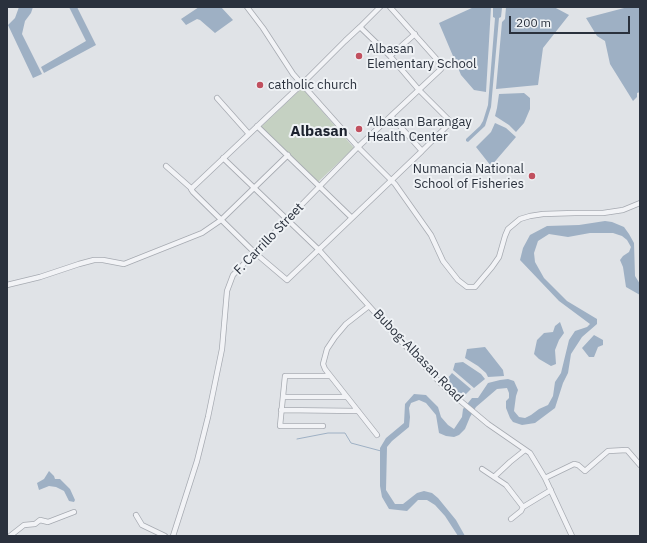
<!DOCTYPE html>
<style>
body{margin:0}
#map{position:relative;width:647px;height:543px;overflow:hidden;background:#e0e3e7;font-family:"IBM Plex Sans",sans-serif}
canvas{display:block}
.frame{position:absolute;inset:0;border:8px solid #2a313d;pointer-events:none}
.scale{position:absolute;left:509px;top:16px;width:121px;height:18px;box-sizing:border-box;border:2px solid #2a313d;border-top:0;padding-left:5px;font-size:12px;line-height:14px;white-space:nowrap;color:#2a313d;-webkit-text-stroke:3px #eff2f5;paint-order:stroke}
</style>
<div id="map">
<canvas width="647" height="543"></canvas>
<div class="frame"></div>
<div class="scale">200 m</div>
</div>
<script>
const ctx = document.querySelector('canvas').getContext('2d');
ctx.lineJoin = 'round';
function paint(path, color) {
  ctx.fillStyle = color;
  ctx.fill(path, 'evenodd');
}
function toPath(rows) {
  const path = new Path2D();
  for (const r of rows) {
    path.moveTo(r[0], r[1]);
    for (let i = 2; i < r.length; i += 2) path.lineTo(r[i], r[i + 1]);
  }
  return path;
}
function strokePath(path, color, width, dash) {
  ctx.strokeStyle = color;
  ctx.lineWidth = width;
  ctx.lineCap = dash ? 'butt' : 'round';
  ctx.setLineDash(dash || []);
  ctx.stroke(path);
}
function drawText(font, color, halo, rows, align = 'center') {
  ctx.font = font + ' "IBM Plex Sans",sans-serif';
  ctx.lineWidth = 4;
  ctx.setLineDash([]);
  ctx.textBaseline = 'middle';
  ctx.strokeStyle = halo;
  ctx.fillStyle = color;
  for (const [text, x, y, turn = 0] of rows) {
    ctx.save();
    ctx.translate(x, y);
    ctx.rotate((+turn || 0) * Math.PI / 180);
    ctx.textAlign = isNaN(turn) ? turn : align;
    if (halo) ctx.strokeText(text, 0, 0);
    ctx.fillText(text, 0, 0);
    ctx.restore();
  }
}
paint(toPath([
 [302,88,354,148,318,182,261,127]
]), '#c5d1c2');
paint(toPath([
 [19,7,33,7,31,13,25,21,22,34,42,74,33,78,8,25,15,18],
 [69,7,77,7,96,45,44,73,41,67,86,41],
 [199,7,221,7,233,20,215,33,200,20,197,19,186,25,181,19],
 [474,7,491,7,486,92,474,90,461,75,439,23],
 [499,7,502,8,501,17,499,18,491,107,485,126,468,142,466,141,466,139,480,126,483,121,488,105,495,18,493,17,493,8],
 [506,7,554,7,569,15,543,48,538,85,496,89,502,22,505,19],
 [628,7,640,7,640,92,637,93,637,97,633,101,610,64,605,41,597,36,586,18],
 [524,93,530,98,530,109,524,123,516,132,509,125,495,116,497,108,499,94],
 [495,123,506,128,516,137,491,166,476,147,491,132],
 [605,221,612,222,624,227,629,234,634,243,635,276,640,284,640,295,626,287,623,267,620,260,623,256,629,252,631,247,627,240,622,236,613,233,590,233,568,237,549,234,538,241,534,253,535,262,544,278,567,301,597,319,597,324,582,337,571,354,568,373,563,383,555,408,535,423,522,425,513,422,510,418,506,408,506,401,509,398,509,393,507,388,497,389,476,407,470,417,465,429,459,435,454,437,446,436,439,433,436,415,426,403,419,400,411,403,409,408,410,417,409,427,392,441,387,447,386,490,395,504,403,504,417,493,424,491,432,493,438,498,456,520,465,536,458,536,445,516,435,505,427,500,418,500,407,511,389,509,382,497,380,486,380,448,386,438,404,423,405,404,414,394,426,395,438,407,441,417,448,425,454,429,462,417,463,409,468,403,472,398,478,398,488,383,500,380,508,379,514,381,518,390,516,396,514,411,519,417,525,418,531,415,539,409,548,405,553,396,555,382,561,373,569,340,575,331,587,327,590,324,559,301,520,260,523,248,530,235,547,226,579,225],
 [560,322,564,333,559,340,555,350,556,364,551,366,539,359,534,354,537,340,544,333,553,332,555,326],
 [594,335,603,340,603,345,598,347,594,357,589,357,582,348],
 [485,347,503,370,504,376,488,377,486,373,478,366,465,358,467,349],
 [463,362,481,374,485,379,474,388,453,370,455,363],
 [452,373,471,389,463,397,454,390,452,386,446,380],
 [49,471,54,476,55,479,60,479,70,489,75,500,74,502,69,501,64,491,56,487,49,486,39,490,37,483,44,479]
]), '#9eb0c4');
strokePath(toPath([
 [297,439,328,433,345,433,351,443,381,451]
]), '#9eb0c4', 1);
const minor = toPath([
 [247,7,263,28,293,74,358,147,395,184,431,235,443,261,458,280,467,287,475,287,492,267,499,257,505,236,508,229,520,219,530,216,543,214,575,213,603,213,623,210,640,203],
 [360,27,390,56,419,90,451,122,422,151,287,280,254,252,193,192,191,189,302,84,345,41,360,27,380,7],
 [390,56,415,34],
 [217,98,249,134],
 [391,116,422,151],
 [257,126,352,218],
 [223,158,319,250,395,335,445,388,488,424,530,453,545,478,572,536],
 [166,166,192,189],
 [7,285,40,277,79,264,94,260,103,260,124,264,202,233,221,220,288,155],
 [369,306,346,324,335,337,327,349,323,364,325,369,377,435],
 [283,397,346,397],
 [281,410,358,411],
 [323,426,280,426,285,376,330,376],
 [482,469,506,485,523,507,521,511,511,519],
 [494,477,510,462,525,450],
 [545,478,574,464,578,465,585,471,608,451,627,450,640,465],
 [523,507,551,490],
 [136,515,142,525,165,536],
 [10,536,24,525,35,524,40,520,48,522,74,512],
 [173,536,197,461,208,417,222,349,227,291,233,275,358,147,441,69,440,63,390,7]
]);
strokePath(minor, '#a6aab1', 6);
strokePath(minor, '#f2f3f6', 4.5);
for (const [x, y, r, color] of [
 [359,56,4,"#c1505f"],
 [260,85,4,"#c1505f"],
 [359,129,4,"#c1505f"],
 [532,176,4,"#c1505f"]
]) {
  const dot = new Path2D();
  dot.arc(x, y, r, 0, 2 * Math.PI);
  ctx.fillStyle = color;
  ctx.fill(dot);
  strokePath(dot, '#eff2f5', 1.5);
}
drawText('13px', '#2a313d', '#eff2f5', [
 ["Albasan",367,49],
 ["Elementary School",367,64],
 ["catholic church",268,85],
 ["Albasan Barangay",367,122],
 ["Health Center",367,137],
 ["Numancia National",524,169,"right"],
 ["School of Fisheries",524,184,"right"]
], 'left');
drawText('13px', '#2a313d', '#eff2f5', [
 ["F. Carrillo Street",269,239,-46],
 ["Bubog-Albasan Road",418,356,46]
]);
drawText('bold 15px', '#1c222e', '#eff2f5', [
 ["Albasan",319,132]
]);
</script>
